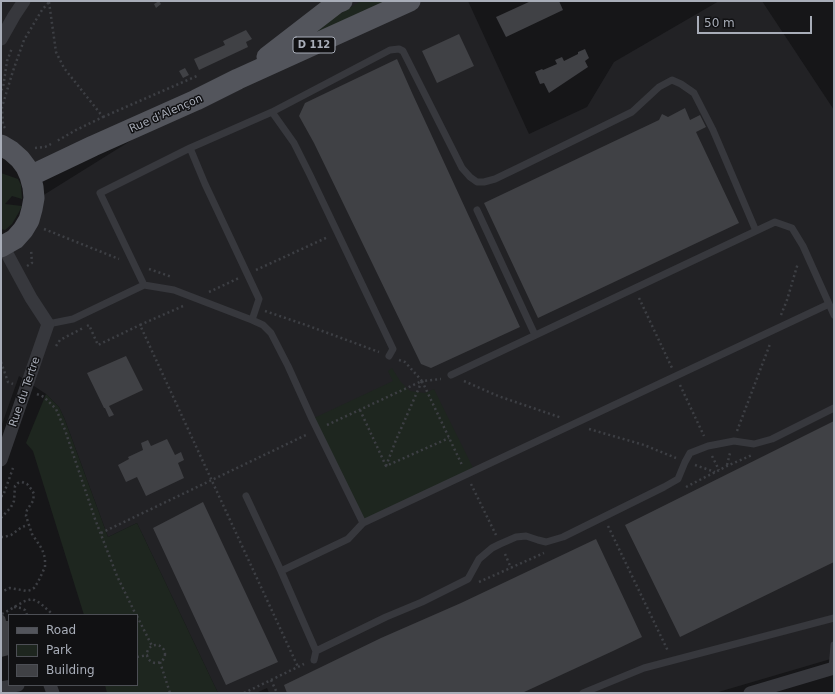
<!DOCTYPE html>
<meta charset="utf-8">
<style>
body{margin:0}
#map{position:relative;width:835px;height:694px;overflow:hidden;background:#161618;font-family:"DejaVu Sans",sans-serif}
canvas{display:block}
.frame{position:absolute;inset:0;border:2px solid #a8adb8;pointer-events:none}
.legend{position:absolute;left:8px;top:614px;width:130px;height:72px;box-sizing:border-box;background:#111113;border:1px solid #4d4f55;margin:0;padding:5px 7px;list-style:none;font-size:12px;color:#a8adb8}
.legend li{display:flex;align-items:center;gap:8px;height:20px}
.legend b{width:20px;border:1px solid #4d4f55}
.scale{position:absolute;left:697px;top:16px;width:115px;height:18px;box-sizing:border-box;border:2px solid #a8adb8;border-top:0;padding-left:5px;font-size:12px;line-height:14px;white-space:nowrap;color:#a8adb8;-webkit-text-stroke:3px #111113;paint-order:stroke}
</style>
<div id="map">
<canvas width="835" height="694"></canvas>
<div class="frame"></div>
<ul class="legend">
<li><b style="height:5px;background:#53555c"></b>Road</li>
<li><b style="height:11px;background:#1e261f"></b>Park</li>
<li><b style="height:11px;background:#404145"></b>Building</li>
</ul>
<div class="scale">50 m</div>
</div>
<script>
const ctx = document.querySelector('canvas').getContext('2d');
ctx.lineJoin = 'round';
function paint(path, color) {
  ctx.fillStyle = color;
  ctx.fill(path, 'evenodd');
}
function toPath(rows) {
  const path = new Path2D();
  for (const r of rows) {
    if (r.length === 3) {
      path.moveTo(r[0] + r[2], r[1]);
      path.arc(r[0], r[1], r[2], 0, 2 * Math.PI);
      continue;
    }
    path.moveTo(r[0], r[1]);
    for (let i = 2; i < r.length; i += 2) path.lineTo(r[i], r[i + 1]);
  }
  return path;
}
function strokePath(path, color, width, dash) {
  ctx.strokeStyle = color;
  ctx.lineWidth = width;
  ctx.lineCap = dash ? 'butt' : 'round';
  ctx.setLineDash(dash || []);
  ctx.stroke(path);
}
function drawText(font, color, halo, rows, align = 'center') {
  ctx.font = font + ' "DejaVu Sans",sans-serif';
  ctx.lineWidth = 3;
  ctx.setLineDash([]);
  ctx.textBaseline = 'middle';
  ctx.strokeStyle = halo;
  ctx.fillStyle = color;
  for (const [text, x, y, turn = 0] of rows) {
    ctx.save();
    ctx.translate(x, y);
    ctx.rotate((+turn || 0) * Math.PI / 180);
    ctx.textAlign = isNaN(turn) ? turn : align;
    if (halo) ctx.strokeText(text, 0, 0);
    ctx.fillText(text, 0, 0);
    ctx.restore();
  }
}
paint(toPath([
 [1,1,399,1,30,176,1,145],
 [410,1,468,1,529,134,587,107,614,62,719,1,762,1,834,110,834,658,715,693,269,693,267,688,256,693,218,693,137,523,108,537,65,420,59,407,46,394,19,376,1,427,1,247,42,196,196,100]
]), '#222225');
paint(toPath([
 [361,1,403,1,317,33,316,29,320,26],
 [1,173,18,179,21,185,22,199,12,196,5,204,22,206,19,212,12,224,5,230,1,229],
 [392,368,400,381,410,391,425,393,434,389,474,470,363,523,312,419,393,381,388,371],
 [46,394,59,407,65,420,108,537,137,523,218,693,107,693,105,685,137,685,137,615,84,615,33,451,26,443]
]), '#1e261f');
paint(toPath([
 [159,1,161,4,156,8,154,4],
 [531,1,559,1,563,10,506,37,496,17],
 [246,30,252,39,246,42,248,47,199,70,194,59,225,45,223,41],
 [459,34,474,66,437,83,422,51],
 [585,49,589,58,585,61,588,67,549,93,544,83,540,84,535,72,542,69,543,70,557,64,555,60,562,57,564,61,578,54,578,52],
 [397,59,413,95,520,327,431,368,421,364,314,143,299,116,305,103],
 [185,68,189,75,183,78,179,71],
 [685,108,690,120,700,115,706,127,696,132,739,223,538,318,484,203,659,120,662,114,668,117],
 [126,356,143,390,109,406,114,415,109,417,105,408,104,408,87,373],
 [834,421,834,562,680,637,625,525],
 [167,439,175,455,181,452,184,460,178,463,184,478,146,496,137,477,126,482,118,465,129,459,128,457,143,450,141,443,148,440,151,446],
 [203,502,278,662,226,685,153,528],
 [596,539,642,637,613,651,522,693,287,693,284,685,381,638,461,603],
 [1,613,5,617,6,621,9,621,9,655,1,657]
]), '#404145');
strokePath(toPath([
 [49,2,56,52,64,68,103,117,76,130,57,141],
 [1,90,3,88,7,61,12,48],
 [103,117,197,76],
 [5,128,3,125,2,107,13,71,24,40,42,10,50,1],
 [35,148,45,147,51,144],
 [44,229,119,259],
 [27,266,32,263,31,249],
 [149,269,172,277],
 [256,270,328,237],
 [209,292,239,278],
 [639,298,672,368],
 [183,306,140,325,212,481,298,667],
 [265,311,306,325,379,352],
 [781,315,787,300,798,263],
 [87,326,89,325,98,345,140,325],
 [56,346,60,340,83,328],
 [399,360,405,362,422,381,441,379],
 [1,362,8,382,13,384],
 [422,381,462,465],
 [464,381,498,396,562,418],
 [680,385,704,436],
 [37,394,44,397,56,409,65,430,95,519,117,576,136,615],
 [360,410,386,466,449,438],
 [327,425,422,381],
 [589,429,644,445,676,458],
 [737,431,770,344],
 [712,456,719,470],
 [695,465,715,472],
 [727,465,730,453],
 [386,466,396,440,422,381],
 [471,484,496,535],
 [686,487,727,466,752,455],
 [1,496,3,496,13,468],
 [1,518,11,507,14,501,15,486,18,483,22,482,27,484,32,490,34,494,33,501,27,510,26,516,32,534,42,549,45,558,45,567,38,582,34,588,31,590,27,591,10,588,1,592],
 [608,526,668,651],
 [101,533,308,434],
 [1,537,4,537,11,535,22,527,28,525],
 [505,554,511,568],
 [479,582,544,553],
 [14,607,21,608,25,610,27,615],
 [2,614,25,601,32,599,40,603,49,611,53,615],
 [137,616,152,646],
 [156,654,9],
 [137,657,148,655],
 [160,662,170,693],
 [271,680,277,693],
 [244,693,304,664]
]), '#3d3f44', 2.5, [2, 3]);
strokePath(toPath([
 [272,112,390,50,399,49,403,51,462,168,470,177,477,182,484,182,495,179,522,166,632,112,659,87,672,80,681,84,694,93,713,130,756,231],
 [190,148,205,184,259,299,252,320],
 [477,210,535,335],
 [144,285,100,193,190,148,272,112,294,143,310,175,393,349,389,356],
 [48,324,73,319,144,285,174,290,252,320,263,325,271,333,288,366,312,419,363,523],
 [451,375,775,222,792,228,803,246,834,315],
 [246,496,281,571,316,651,314,660],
 [281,571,348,539,363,523,829,304],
 [316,651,386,617,422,602,468,579,479,559,492,548,500,544,516,537,526,536,538,540,546,542,563,537,664,487,678,479,685,462,690,453,708,446,734,441,754,444,772,439,834,408],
 [832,669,834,645],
 [583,693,644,668,834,618]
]), '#37383d', 7);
strokePath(toPath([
 [1,39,14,16,24,1],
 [1,460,48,324,31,298,3,246],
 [50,685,53,693],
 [1,688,18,685],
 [750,693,834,668]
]), '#37383d', 13);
strokePath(toPath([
 [267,57,337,3,342,1],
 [1,145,11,151,20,159,26,167,30,176,33,187,34,198,32,209,29,220,23,230,15,239,1,247],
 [30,176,93,146,196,100,238,79,410,1]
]), '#53555c', 21);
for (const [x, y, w] of [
 [314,45,42]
]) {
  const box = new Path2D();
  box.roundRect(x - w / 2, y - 8, w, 16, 3);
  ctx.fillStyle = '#111113';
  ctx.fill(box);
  strokePath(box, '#a8adb8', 1);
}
drawText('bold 10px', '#a8adb8', null, [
 ["D 112",314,45]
]);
drawText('11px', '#a8adb8', '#111113', [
 ["Rue d'Alençon",166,114,-24],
 ["Rue du Tertre",25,392,-71]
]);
</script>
